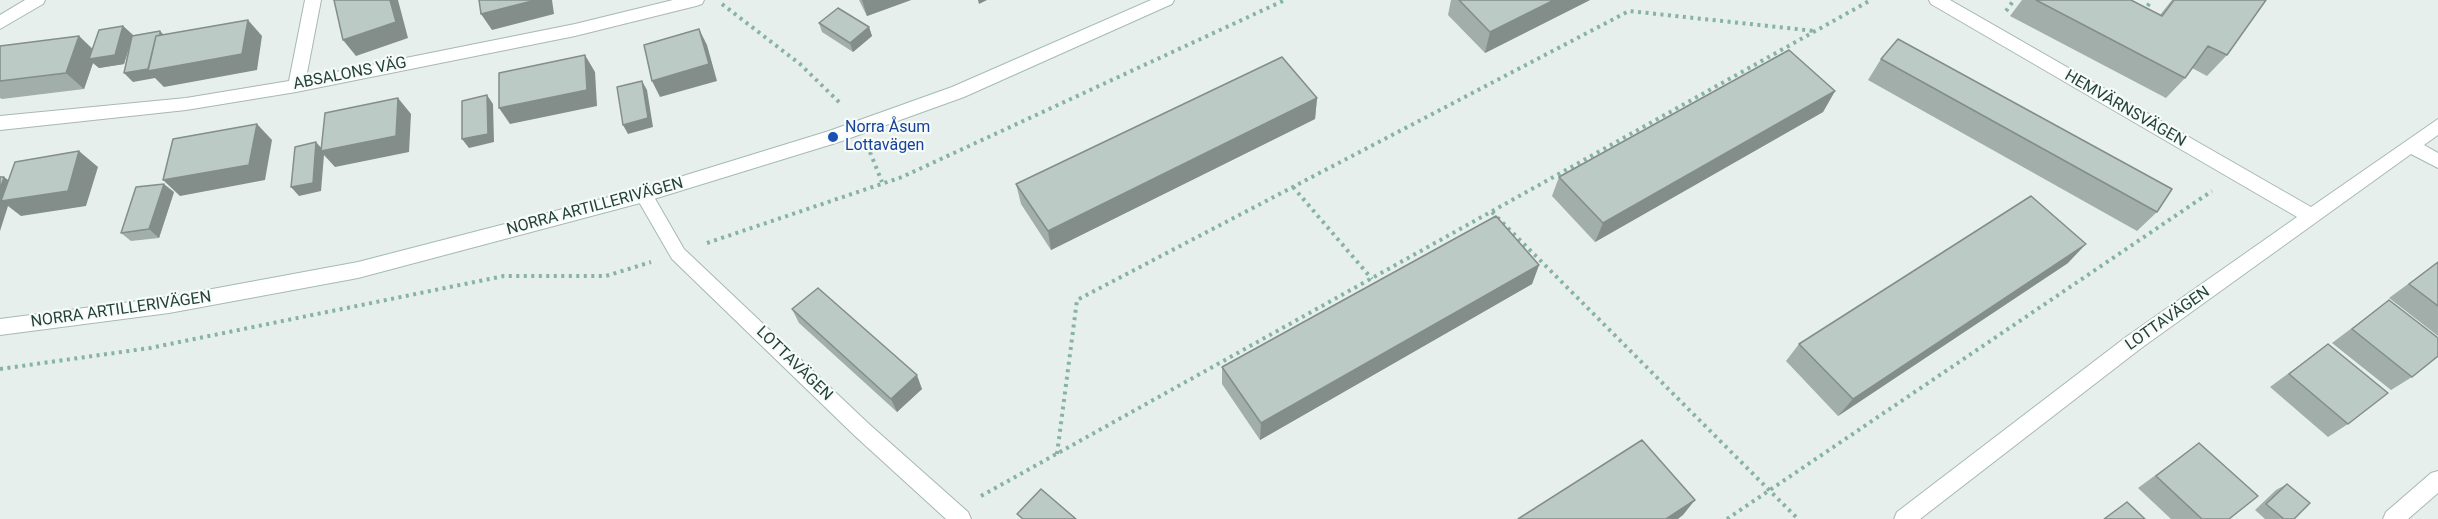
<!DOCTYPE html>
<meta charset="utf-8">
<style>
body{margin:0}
canvas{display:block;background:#e6efeb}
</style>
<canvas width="2438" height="519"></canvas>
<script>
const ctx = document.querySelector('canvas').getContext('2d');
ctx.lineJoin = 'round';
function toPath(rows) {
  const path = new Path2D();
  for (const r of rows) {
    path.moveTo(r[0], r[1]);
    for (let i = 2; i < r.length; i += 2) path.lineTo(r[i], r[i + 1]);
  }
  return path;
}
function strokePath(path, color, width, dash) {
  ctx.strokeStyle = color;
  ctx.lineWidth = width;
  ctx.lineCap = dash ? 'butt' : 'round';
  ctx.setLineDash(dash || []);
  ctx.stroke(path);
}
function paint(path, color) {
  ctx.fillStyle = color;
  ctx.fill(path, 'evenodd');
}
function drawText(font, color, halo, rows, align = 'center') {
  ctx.font = font + ' Roboto,sans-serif';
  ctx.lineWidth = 4.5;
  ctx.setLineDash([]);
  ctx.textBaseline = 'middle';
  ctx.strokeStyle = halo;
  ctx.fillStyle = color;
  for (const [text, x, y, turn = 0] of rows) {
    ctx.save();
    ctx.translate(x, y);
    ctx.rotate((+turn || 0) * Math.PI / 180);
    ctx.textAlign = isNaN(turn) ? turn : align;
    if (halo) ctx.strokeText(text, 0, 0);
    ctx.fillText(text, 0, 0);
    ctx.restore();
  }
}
const street = toPath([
 [25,0,45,0,43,4,0,29,0,15,25,0],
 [305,0,321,0,306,78,575,24,673,0,704,0,702,4,696,6,575,36,296,92,186,110,0,130,0,116,186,98,289,81,305,0],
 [1929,0,1950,0,2311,207,2438,119,2438,135,2424,145,2438,153,2438,168,2411,154,2140,349,1920,519,1894,519,1897,512,2126,337,2297,217,1931,4,1929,0],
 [644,188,650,190,684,249,869,424,968,512,971,519,946,519,855,436,672,259,635,195,638,190,644,188],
 [2438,471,2438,493,2408,519,2383,519,2386,512,2431,473,2438,471]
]);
const secondary = toPath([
 [1151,0,1174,0,1172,4,964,97,839,142,644,202,358,278,169,313,0,335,0,319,169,297,358,262,644,188,829,131,952,87,1151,0]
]);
strokePath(street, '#a8b8b2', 2);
strokePath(secondary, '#a4bbb3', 2);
strokePath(toPath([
 [722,4,800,64,842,105],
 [2006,11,2014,0],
 [2143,12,2152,0],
 [870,152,882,182],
 [1293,187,1372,279],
 [1492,212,1798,519],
 [707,243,902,177,1285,0],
 [0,369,150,348,504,276,606,276,651,262],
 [1057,454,1077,300,1629,11,1815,31],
 [981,496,1871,0],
 [1727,519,2212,191]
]), '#86b3a5', 4, [3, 4.5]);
paint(street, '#fff');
paint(secondary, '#fff');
paint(toPath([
 [859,0,911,0,867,16],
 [1451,0,1590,0,1485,53,1448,15],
 [2022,0,2131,0,2160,15,2172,0,2266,0,2227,55,2207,76,2192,68,2185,78,2166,98,2010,16],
 [819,23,869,27,872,36,853,52,822,32],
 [123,26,133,35,124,64,99,68,93,63,84,89,2,99,0,98,0,46,79,36,93,49],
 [1881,59,2157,212,2137,231,1868,80],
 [1835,91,1823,112,1595,242,1552,196,1559,177],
 [1317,98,1315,119,1051,250,1021,204,1016,184],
 [174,192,159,238,131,241,121,233],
 [2438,262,2438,336,2389,298],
 [2068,263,1838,416,1786,361,1799,344],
 [1539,265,1532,284,1260,440,1222,384,1222,367],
 [2389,300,2412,377,2391,390,2332,343],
 [792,309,922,389,897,412,799,323],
 [2328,344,2348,424,2328,437,2270,387],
 [2199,443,2229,519,2171,519,2138,488],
 [2287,484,2294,519,2265,519,2255,510,2276,490]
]), '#a1aea9');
paint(toPath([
 [390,0,398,0,408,38,356,56,343,40],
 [536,0,552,0,554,14,492,30,481,14],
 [862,0,911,0,867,16],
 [978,0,987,0,979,4],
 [1554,0,1590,0,1485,53,1490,32],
 [248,20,262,36,257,70,164,87,155,78,133,82,124,73,160,31,169,40],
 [123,26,133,35,124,64,99,68,93,63,84,89,66,73,79,36,96,53],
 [869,27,872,36,853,52,850,43],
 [699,29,707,45,717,81,660,97,652,81],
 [585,55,595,72,597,106,510,124,499,108],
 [642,81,647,90,653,127,628,134,623,125],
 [1835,91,1823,112,1595,242,1603,223],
 [487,95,493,104,494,142,469,148,462,139],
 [398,98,411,114,409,152,335,167,324,155,321,191,299,196,291,187,316,142,324,151],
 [1317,98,1315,119,1051,250,1048,231],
 [257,124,272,140,265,180,180,196,163,180],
 [79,151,98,167,86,206,21,216,8,206,0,231,0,190,4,177,15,185],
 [164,184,174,192,159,238,149,229],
 [2086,244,2068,263,1838,416,1853,399],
 [1539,265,1532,284,1260,440,1261,423],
 [917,375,922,389,897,412,891,399],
 [1695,500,1683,515,1678,519,1666,519]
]), '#838d89');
const building = toPath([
 [334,0,390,0,396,22,343,40,334,0],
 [479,0,536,0,481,14,479,0],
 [1459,0,1554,0,1490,32,1459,0],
 [2036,0,2131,0,2162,16,2174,0,2266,0,2227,55,2208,46,2185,78,2036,0],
 [838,8,869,27,850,43,819,23,838,8],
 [248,20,242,54,148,71,156,36,248,20],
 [123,26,115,55,89,59,99,30,123,26],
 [699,29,709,64,652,81,644,45,699,29],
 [160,31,160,35,156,36,148,69,124,73,132,36,160,31],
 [79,36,66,73,0,81,0,46,79,36],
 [1898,39,2172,189,2157,212,1881,59,1898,39],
 [1789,50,1835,91,1603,223,1559,177,1789,50],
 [585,55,587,90,499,108,499,73,585,55],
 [1282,57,1317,98,1048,231,1016,184,1282,57],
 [642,81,648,118,623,125,617,87,642,81],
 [487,95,488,134,462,139,462,101,487,95],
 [398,98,396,136,321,151,325,113,398,98],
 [257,124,249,165,163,180,173,139,257,124],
 [316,142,313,183,291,187,295,147,316,142],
 [79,151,68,191,1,201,15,162,79,151],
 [0,177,4,177,0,190,0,177],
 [164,184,149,229,121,233,136,187,164,184],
 [2031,196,2086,244,1853,399,1799,344,2031,196],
 [1496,216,1539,265,1261,423,1222,367,1496,216],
 [2438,262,2438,306,2409,284,2438,262],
 [818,288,917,375,891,399,792,309,818,288],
 [2389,300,2438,338,2438,356,2412,377,2352,329,2389,300],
 [2328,344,2388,393,2348,424,2289,374,2328,344],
 [1642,440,1695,500,1666,519,1518,519,1642,440],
 [2199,443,2258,496,2229,519,2202,519,2156,476,2199,443],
 [2287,484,2310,503,2294,519,2284,519,2266,504,2287,484],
 [1041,489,1076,519,1023,519,1017,514,1041,489],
 [2127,502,2145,519,2104,519,2127,502]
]);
paint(building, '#bbcac4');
strokePath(building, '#838d89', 1.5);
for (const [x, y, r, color] of [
 [833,137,6,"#1a4fb4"]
]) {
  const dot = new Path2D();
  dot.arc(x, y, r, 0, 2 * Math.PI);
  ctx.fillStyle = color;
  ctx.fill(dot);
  strokePath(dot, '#f7fbf9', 2);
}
drawText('16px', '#24423a', '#f7fbf9', [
 ["ABSALONS VÄG",350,74,-11],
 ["HEMVÄRNSVÄGEN",2125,109,30],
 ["NORRA ARTILLERIVÄGEN",595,207,-15],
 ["NORRA ARTILLERIVÄGEN",121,310,-8],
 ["LOTTAVÄGEN",2168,319,-35],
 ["LOTTAVÄGEN",794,364,44]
]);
drawText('16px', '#164399', '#f7fbf9', [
 ["Norra Åsum",845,128],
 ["Lottavägen",845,146]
], 'left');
</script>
